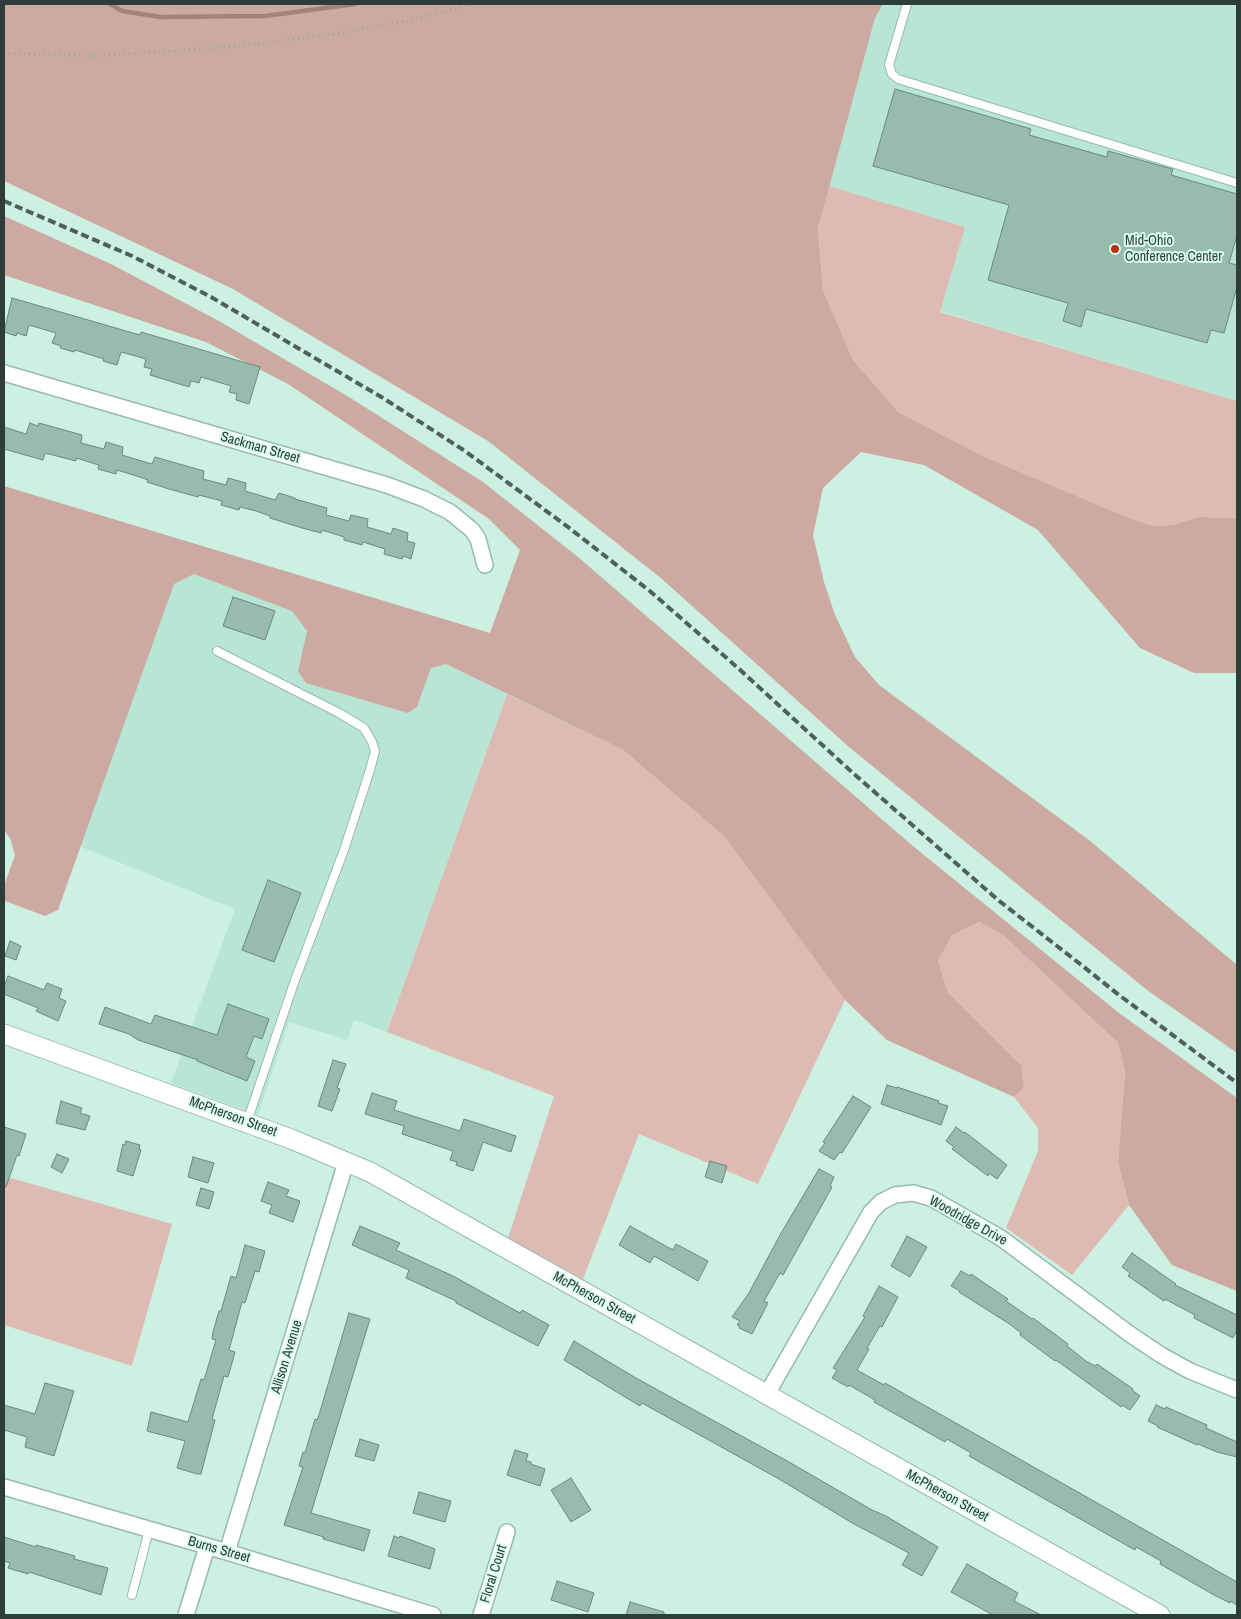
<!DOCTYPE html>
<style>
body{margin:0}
#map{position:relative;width:1241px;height:1619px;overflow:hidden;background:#ccf0e2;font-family:"Archivo Narrow",sans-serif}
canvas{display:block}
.frame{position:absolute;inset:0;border:5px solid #2f3d38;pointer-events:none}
</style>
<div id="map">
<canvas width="1241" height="1619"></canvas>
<div class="frame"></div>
</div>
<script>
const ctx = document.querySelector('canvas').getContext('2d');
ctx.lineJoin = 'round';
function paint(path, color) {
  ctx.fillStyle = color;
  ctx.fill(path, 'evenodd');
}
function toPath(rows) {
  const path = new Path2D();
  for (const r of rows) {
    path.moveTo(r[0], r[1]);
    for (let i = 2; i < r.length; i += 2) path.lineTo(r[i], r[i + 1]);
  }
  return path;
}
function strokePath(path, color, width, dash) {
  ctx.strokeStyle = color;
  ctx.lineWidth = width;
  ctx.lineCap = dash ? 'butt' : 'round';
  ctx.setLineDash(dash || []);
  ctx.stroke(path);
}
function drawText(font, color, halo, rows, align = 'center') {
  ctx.font = font + ' "Archivo Narrow",sans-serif';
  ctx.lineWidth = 4;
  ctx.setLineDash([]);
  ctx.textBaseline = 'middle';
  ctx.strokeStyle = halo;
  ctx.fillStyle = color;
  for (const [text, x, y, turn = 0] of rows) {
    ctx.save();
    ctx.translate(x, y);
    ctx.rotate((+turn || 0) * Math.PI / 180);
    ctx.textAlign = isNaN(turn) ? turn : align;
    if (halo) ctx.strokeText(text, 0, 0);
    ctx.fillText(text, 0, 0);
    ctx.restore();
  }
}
paint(toPath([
 [883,4,1237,4,1237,401,940,311,964,227,829,186,875,18],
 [194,574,292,610,307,631,298,671,417,707,431,668,446,664,507,694,387,1032,354,1020,347,1040,289,1022,258,1115,171,1083,235,909,79,846,174,584]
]), '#b8e5d4');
paint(toPath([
 [829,186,965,227,940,312,1237,401,1237,518,1199,517,1172,525,1153,526,1124,516,985,457,898,412,853,360,823,290,818,228],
 [507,694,623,750,724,836,845,1000,758,1184,639,1134,583,1279,508,1238,554,1096,387,1032],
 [981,922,1004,936,1118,1043,1125,1072,1118,1162,1129,1205,1072,1275,1006,1228,1038,1151,1038,1128,1014,1097,1024,1088,1021,1065,948,992,938,961,952,935],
 [4,1176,172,1224,132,1366,4,1325]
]), '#debbb2');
paint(toPath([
 [4,4,883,4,875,18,818,228,823,290,853,360,898,412,985,457,1124,516,1153,526,1172,525,1199,517,1237,518,1237,673,1194,673,1140,648,1038,530,924,465,861,452,823,488,813,535,824,582,835,615,855,657,879,685,1089,840,1237,965,1237,1053,1147,990,849,747,662,579,488,441,233,289,4,181],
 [4,216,111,264,219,321,349,397,483,482,578,557,914,847,1119,1013,1237,1098,1237,1291,1172,1265,1129,1205,1118,1162,1125,1072,1118,1043,1004,936,980,922,952,935,938,961,948,992,1021,1065,1024,1088,1014,1097,887,1040,845,1000,724,836,623,750,446,664,431,668,417,707,408,713,306,683,298,671,307,631,292,611,194,574,174,584,58,910,45,916,5,901,4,886,15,855,10,838,4,830,4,486,490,633,520,550,489,519,288,384,206,342,4,275]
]), '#cca9a1');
strokePath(toPath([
 [110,4,122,11,160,17,265,16,355,4]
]), '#a3827a', 4.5);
const building = toPath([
 [895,89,1031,129,1029,135,1107,157,1108,151,1165,167,1173,169,1171,175,1237,194,1237,235,1229,263,1237,265,1237,287,1224,333,1211,330,1207,343,1086,309,1081,327,1063,321,1068,303,988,280,1009,205,873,166,895,89],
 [12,298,140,335,141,332,260,367,249,404,236,400,237,394,229,392,231,386,201,377,199,383,191,381,189,387,150,375,152,369,144,367,146,359,121,352,117,365,103,361,104,359,75,350,74,352,60,348,61,346,52,343,56,333,29,325,26,336,17,333,16,336,4,332,12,298],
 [30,423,38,426,39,423,82,435,81,443,104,449,106,442,123,447,122,455,145,462,152,464,155,457,204,471,203,479,226,485,228,478,246,483,245,491,252,493,275,500,279,493,295,498,295,499,327,508,326,515,349,521,351,515,368,519,367,527,391,534,393,528,408,533,407,541,415,543,411,559,403,556,402,559,384,554,385,549,363,542,362,545,344,540,344,537,322,530,321,533,302,528,270,518,270,516,256,511,240,507,239,510,221,505,222,501,199,495,198,497,169,489,147,482,148,480,140,477,117,470,116,474,98,469,99,465,76,458,76,461,45,453,43,460,4,449,4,427,26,434,30,423],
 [233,597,275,611,265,640,223,626,233,597],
 [268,880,301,893,274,962,242,950,268,880],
 [10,941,21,946,16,960,5,956,10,941],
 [8,976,44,990,47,983,62,989,59,998,66,1001,58,1021,36,1011,38,1008,4,994,4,987,8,976],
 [228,1004,269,1019,262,1039,254,1036,246,1057,255,1061,247,1081,197,1061,198,1060,138,1040,129,1034,99,1024,105,1007,151,1024,155,1015,217,1035,228,1004],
 [333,1060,346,1064,337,1088,340,1089,332,1111,318,1106,333,1060],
 [887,1085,897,1088,897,1087,939,1101,938,1103,948,1106,941,1125,881,1104,887,1085],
 [372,1093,397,1101,394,1110,460,1131,464,1119,516,1136,511,1152,483,1142,473,1171,456,1165,457,1162,450,1160,453,1151,402,1134,404,1126,365,1114,372,1093],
 [853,1096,871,1107,842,1153,840,1152,834,1160,819,1151,825,1143,823,1142,853,1096],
 [61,1101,82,1108,80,1113,90,1116,85,1130,56,1123,61,1101],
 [4,1127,26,1134,19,1156,17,1155,6,1187,4,1186,4,1127],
 [956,1127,964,1133,965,1132,1007,1165,997,1179,989,1173,988,1176,952,1149,954,1147,946,1141,956,1127],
 [126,1141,140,1145,139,1150,141,1150,133,1176,117,1171,123,1144,125,1145,126,1141],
 [57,1154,69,1159,62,1173,51,1167,57,1154],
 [193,1157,214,1163,208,1183,188,1177,193,1157],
 [710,1161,727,1166,722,1183,705,1177,710,1161],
 [819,1169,834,1177,830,1186,832,1187,783,1275,780,1273,764,1301,768,1303,752,1334,739,1328,740,1326,737,1325,740,1321,732,1317,749,1293,780,1235,819,1169],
 [268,1182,289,1190,286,1196,300,1201,293,1222,269,1213,272,1205,261,1201,268,1182],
 [201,1188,214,1192,209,1209,196,1205,201,1188],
 [360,1226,400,1243,396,1250,453,1276,520,1313,522,1310,549,1325,538,1346,456,1303,456,1301,406,1278,409,1270,352,1245,360,1226],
 [630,1226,673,1250,676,1244,708,1261,698,1281,654,1256,650,1263,619,1245,630,1226],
 [907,1236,927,1247,910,1277,891,1266,907,1236],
 [245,1245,265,1251,259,1272,255,1271,245,1303,242,1302,229,1350,235,1352,228,1377,224,1376,212,1419,215,1420,201,1474,197,1474,177,1468,185,1441,147,1431,151,1412,188,1422,201,1379,204,1380,216,1340,212,1339,213,1332,219,1311,221,1311,231,1276,236,1278,245,1245],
 [1132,1253,1176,1284,1175,1285,1237,1315,1237,1330,1233,1338,1194,1318,1195,1315,1165,1299,1164,1301,1128,1276,1130,1273,1122,1267,1132,1253],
 [961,1271,970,1276,971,1274,1008,1299,1006,1301,1032,1319,1033,1318,1068,1344,1067,1346,1086,1361,1095,1366,1097,1364,1133,1389,1132,1390,1140,1396,1130,1410,1122,1405,1121,1407,1056,1360,1055,1361,1020,1335,1021,1333,1011,1325,959,1292,960,1291,951,1286,961,1271],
 [879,1286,898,1297,882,1327,880,1326,867,1348,869,1349,857,1370,884,1385,885,1383,1237,1582,1237,1605,1230,1601,1230,1603,1214,1595,1160,1564,1161,1561,1136,1547,1135,1550,969,1456,971,1453,947,1439,945,1442,874,1402,875,1400,849,1385,848,1387,832,1378,837,1370,833,1368,865,1317,863,1316,879,1286],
 [349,1313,370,1319,311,1513,370,1530,364,1551,323,1539,324,1537,284,1525,303,1467,299,1466,303,1452,305,1453,315,1419,317,1420,319,1415,349,1313],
 [574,1341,636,1378,789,1462,872,1510,886,1516,938,1547,922,1576,902,1565,909,1553,854,1524,779,1479,642,1403,640,1406,564,1360,574,1341],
 [45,1383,74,1391,54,1456,25,1447,27,1437,4,1430,4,1405,35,1414,45,1383],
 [1156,1405,1165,1409,1166,1407,1207,1425,1206,1428,1237,1442,1237,1457,1217,1452,1198,1444,1197,1445,1157,1427,1158,1426,1148,1421,1156,1405],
 [360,1439,379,1445,374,1461,355,1456,360,1439],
 [515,1450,528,1454,526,1461,531,1462,531,1464,545,1469,540,1486,507,1475,515,1450],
 [571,1478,591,1510,571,1522,551,1490,571,1478],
 [419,1492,451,1501,445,1522,413,1513,419,1492],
 [394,1536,399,1538,400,1536,435,1549,430,1569,388,1556,394,1536],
 [4,1537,36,1547,36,1545,75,1556,74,1559,108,1568,101,1595,29,1572,28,1574,8,1568,10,1563,4,1561,4,1537],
 [967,1564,1018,1593,1014,1601,1041,1615,993,1615,951,1592,967,1564],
 [557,1581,594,1593,588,1612,551,1600,557,1581],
 [630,1602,664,1612,664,1615,626,1615,630,1602]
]);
paint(building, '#98bbae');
strokePath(building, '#698a7e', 1);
const service = toPath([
 [907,4,889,65,892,74,898,79,1237,183],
 [217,651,339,713,364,728,372,742,375,751,370,770,344,850,294,983,247,1122],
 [132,1595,149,1530]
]);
const minor = toPath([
 [4,373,387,485,424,499,450,512,472,530,478,539,485,565],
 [767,1394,871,1212,881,1202,895,1195,913,1193,931,1198,1001,1238,1131,1335,1161,1355,1190,1371,1237,1390],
 [4,1487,227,1552,433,1615],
 [227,1552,346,1162],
 [186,1615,207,1547],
 [481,1615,507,1532]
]);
const tertiary = toPath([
 [4,1034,291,1139,370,1172,1160,1615]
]);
strokePath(service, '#97baad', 10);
strokePath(minor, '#97baad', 18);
strokePath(tertiary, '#97baad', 21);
strokePath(toPath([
 [4,53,97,56,242,46,334,34,407,21,473,4]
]), '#8faaa0', 2.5, [1, 4]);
strokePath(service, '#fff', 8);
strokePath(minor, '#fff', 15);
strokePath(tertiary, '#fff', 19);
strokePath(toPath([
 [4,201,132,256,211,297,383,398,465,451,568,527,651,592,738,668,854,774,998,900,1084,967,1119,995,1237,1083]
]), '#4e6059', 4, [8, 4]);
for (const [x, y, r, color] of [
 [1115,249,5,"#ba2f10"]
]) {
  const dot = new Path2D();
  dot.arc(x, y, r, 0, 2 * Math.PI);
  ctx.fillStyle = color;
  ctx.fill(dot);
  strokePath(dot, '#d9fdf0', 2);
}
drawText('14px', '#2f3d38', '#d9fdf0', [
 ["Mid-Ohio",1125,241],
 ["Conference Center",1125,257]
], 'left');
drawText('14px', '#2f3d38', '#d9fdf0', [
 ["Sackman Street",260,448,16],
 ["McPherson Street",233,1117,20],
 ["Woodridge Drive",968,1221,29],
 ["McPherson Street",594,1298,29],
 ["Allison Avenue",287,1357,-73],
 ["McPherson Street",947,1496,29],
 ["Burns Street",219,1550,16],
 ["Floral Court",494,1574,-73]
]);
</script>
